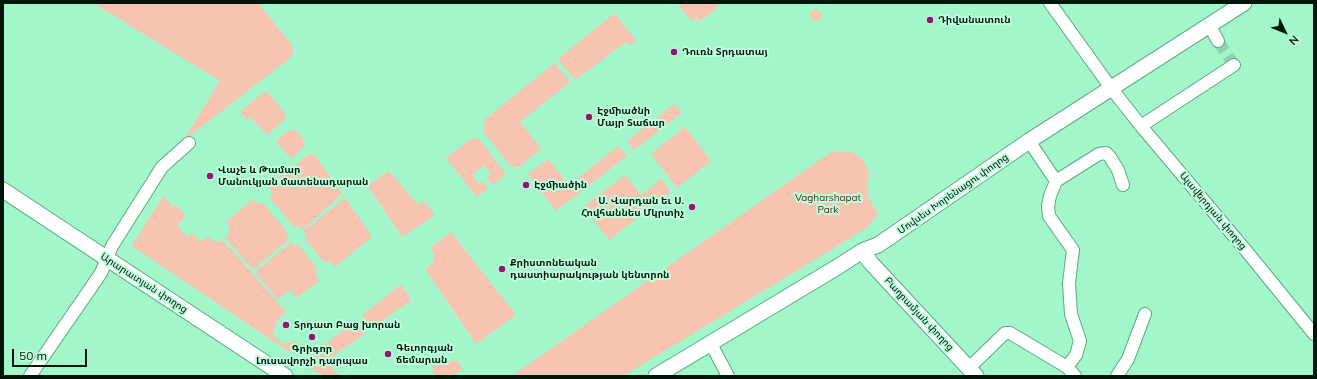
<!DOCTYPE html>
<meta charset="utf-8">
<style>
body{margin:0}
#map{position:relative;width:1317px;height:379px;overflow:hidden;background:#a3f5ca;font-family:Mulish,sans-serif}
canvas{display:block}
.frame{position:absolute;inset:0;border:4px solid #00160b;pointer-events:none}
.north{position:absolute;left:1265px;top:12px;width:40px;height:40px;-webkit-text-stroke:3px #beffdc;paint-order:stroke;rotate:133deg;font-size:11px;font-weight:700;line-height:16px;text-align:center;color:#00160b}
.north::after{content:'';display:block;margin:auto;width:14px;height:18px;background:#00160b;clip-path:polygon(50% 0,100% 100%,50% 72%,0 100%)}
.scale{position:absolute;left:12px;top:349px;width:75px;height:18px;box-sizing:border-box;border:2px solid #00160b;border-top:0;padding-left:5px;font-size:12px;line-height:14px;white-space:nowrap;color:#00160b;-webkit-text-stroke:3px #beffdc;paint-order:stroke}
</style>
<div id="map">
<canvas width="1317" height="379"></canvas>
<div class="frame"></div>
<div class="north">N</div>
<div class="scale">50 m</div>
</div>
<script>
const ctx = document.querySelector('canvas').getContext('2d');
ctx.lineJoin = 'round';
function paint(path, color) {
  ctx.fillStyle = color;
  ctx.fill(path, 'evenodd');
}
function toPath(rows) {
  const path = new Path2D();
  for (const r of rows) {
    path.moveTo(r[0], r[1]);
    for (let i = 2; i < r.length; i += 2) path.lineTo(r[i], r[i + 1]);
  }
  return path;
}
function strokePath(path, color, width, dash) {
  ctx.strokeStyle = color;
  ctx.lineWidth = width;
  ctx.lineCap = dash ? 'butt' : 'round';
  ctx.setLineDash(dash || []);
  ctx.stroke(path);
}
function drawText(font, color, halo, rows, align = 'center') {
  ctx.font = font + ' Mulish,"Noto Sans Armenian",sans-serif';
  ctx.lineWidth = 4;
  ctx.setLineDash([]);
  ctx.textBaseline = 'middle';
  ctx.strokeStyle = halo;
  ctx.fillStyle = color;
  for (const [text, x, y, turn = 0] of rows) {
    ctx.save();
    ctx.translate(x, y);
    ctx.rotate((+turn || 0) * Math.PI / 180);
    ctx.textAlign = isNaN(turn) ? turn : align;
    if (halo) ctx.strokeText(text, 0, 0);
    ctx.fillText(text, 0, 0);
    ctx.restore();
  }
}
paint(toPath([
 [93,3,258,3,292,45,293,49,293,53,290,58,183,141,220,81],
 [677,3,722,3,700,22,696,18,692,21],
 [816,8,823,16,815,22,809,14],
 [612,15,616,15,636,40,630,46,626,42,575,80,558,59],
 [555,63,570,82,520,122,541,149,519,167,510,166,484,132,485,119],
 [264,92,269,93,287,117,267,135,251,117,246,120,240,112],
 [674,104,682,113,634,150,627,141],
 [685,127,711,161,677,188,651,154],
 [292,130,295,130,304,140,303,147,291,159,276,141,288,131],
 [472,138,479,139,506,174,493,185,487,178,491,174,484,165,472,175,479,184,483,181,488,188,477,197,446,158],
 [618,146,627,156,556,211,528,174,548,159,569,185],
 [831,152,851,152,862,158,869,172,867,192,869,199,878,214,867,228,623,376,512,376],
 [312,154,315,155,342,194,302,230,298,225,295,228,270,198,272,192,268,186,308,155],
 [389,171,418,205,424,201,435,215,402,237,367,185],
 [625,175,641,195,661,179,671,192,609,240,584,207],
 [163,196,173,207,176,205,186,215,178,226,187,237,192,233,201,242,208,236,212,241,220,242,223,240,286,312,277,320,273,335,282,344,297,341,299,343,289,352,132,246],
 [345,198,372,237,335,267,331,262,324,262,305,239,307,236,303,231],
 [253,199,258,204,263,203,288,233,286,236,289,239,253,270,225,237,229,234,229,226,226,222],
 [451,232,516,315,476,344,425,269,433,263,434,253,430,248],
 [291,242,295,247,298,244,317,268,315,275,320,280,297,298,290,290,278,300,255,272],
 [401,285,412,300,372,328,362,315],
 [355,321,365,334,326,361,339,376,325,376,301,363],
 [457,360,463,370,451,376,434,376,432,366]
]), '#f7c4b1');
strokePath(toPath([
 [1218,41,1234,65]
]), '#8bd4ad', 12, [12, 6]);
const minor = toPath([
 [1050,3,1111,88,1141,126,1248,253,1314,334],
 [1209,25,1218,41],
 [1141,126,1234,65],
 [1029,141,1056,181,1050,196,1048,206,1049,216,1073,250,1069,283,1071,314,1080,341,1076,355,1067,367],
 [1056,181,1099,154,1106,153,1110,157,1118,170,1123,185],
 [711,344,728,376],
 [969,368,1005,333,1010,333,1067,367,1075,376],
 [30,376,101,273,112,246,162,167,189,143],
 [1117,376,1128,359,1145,314]
]);
const major = toPath([
 [3,190,285,376],
 [862,251,871,263,976,376],
 [656,376,839,266,862,251,878,245,1029,141,1244,3]
]);
strokePath(minor, '#59aa82', 14);
strokePath(major, '#59aa82', 17);
strokePath(minor, '#fff', 12);
strokePath(major, '#fff', 15);
for (const [x, y, r, color] of [
 [930,20,4,"#911573"],
 [674,52,4,"#911573"],
 [589,117,4,"#911573"],
 [210,176,4,"#911573"],
 [526,185,4,"#911573"],
 [692,207,4,"#911573"],
 [502,269,4,"#911573"],
 [286,325,4,"#911573"],
 [312,337,4,"#911573"],
 [388,354,4,"#911573"]
]) {
  const dot = new Path2D();
  dot.arc(x, y, r, 0, 2 * Math.PI);
  ctx.fillStyle = color;
  ctx.fill(dot);
  strokePath(dot, '#beffdc', 1.5);
}
drawText('bold 10px', '#00160b', '#beffdc', [
 ["Դիվանատուն",938,20],
 ["Դուռն Տրդատայ",682,52],
 ["Էջմիածնի",597,111],
 ["Մայր Տաճար",597,123],
 ["Վաչե և Թամար",218,170],
 ["Մանուկյան մատենադարան",218,182],
 ["Էջմիածին",534,185],
 ["Ս. Վարդան եւ Ս.",684,201,"right"],
 ["Հովհաննես Մկրտիչ",684,213,"right"],
 ["Քրիստոնեական",510,263],
 ["դաստիարակության կենտրոն",510,275],
 ["Տրդատ Բաց խորան",294,325],
 ["Գեւորգյան",396,348],
 ["ճեմարան",396,360],
 ["Գրիգոր",312,349,"center"],
 ["Լուսավորչի դարպաս",312,361,"center"]
], 'left');
drawText('10px', '#00160b', '#beffdc', [
 ["Մովսես Խորենացու փողոց",953,194,-35],
 ["Ալավերդյան փողոց",1213,211,50],
 ["Արարատյան փողոց",144,283,33],
 ["Բաղրամյան փողոց",919,314,47]
]);
drawText('10px', '#4e1f0d', '#beffdc', [
 ["Vagharshapat",828,198],
 ["Park",828,210]
]);
</script>
